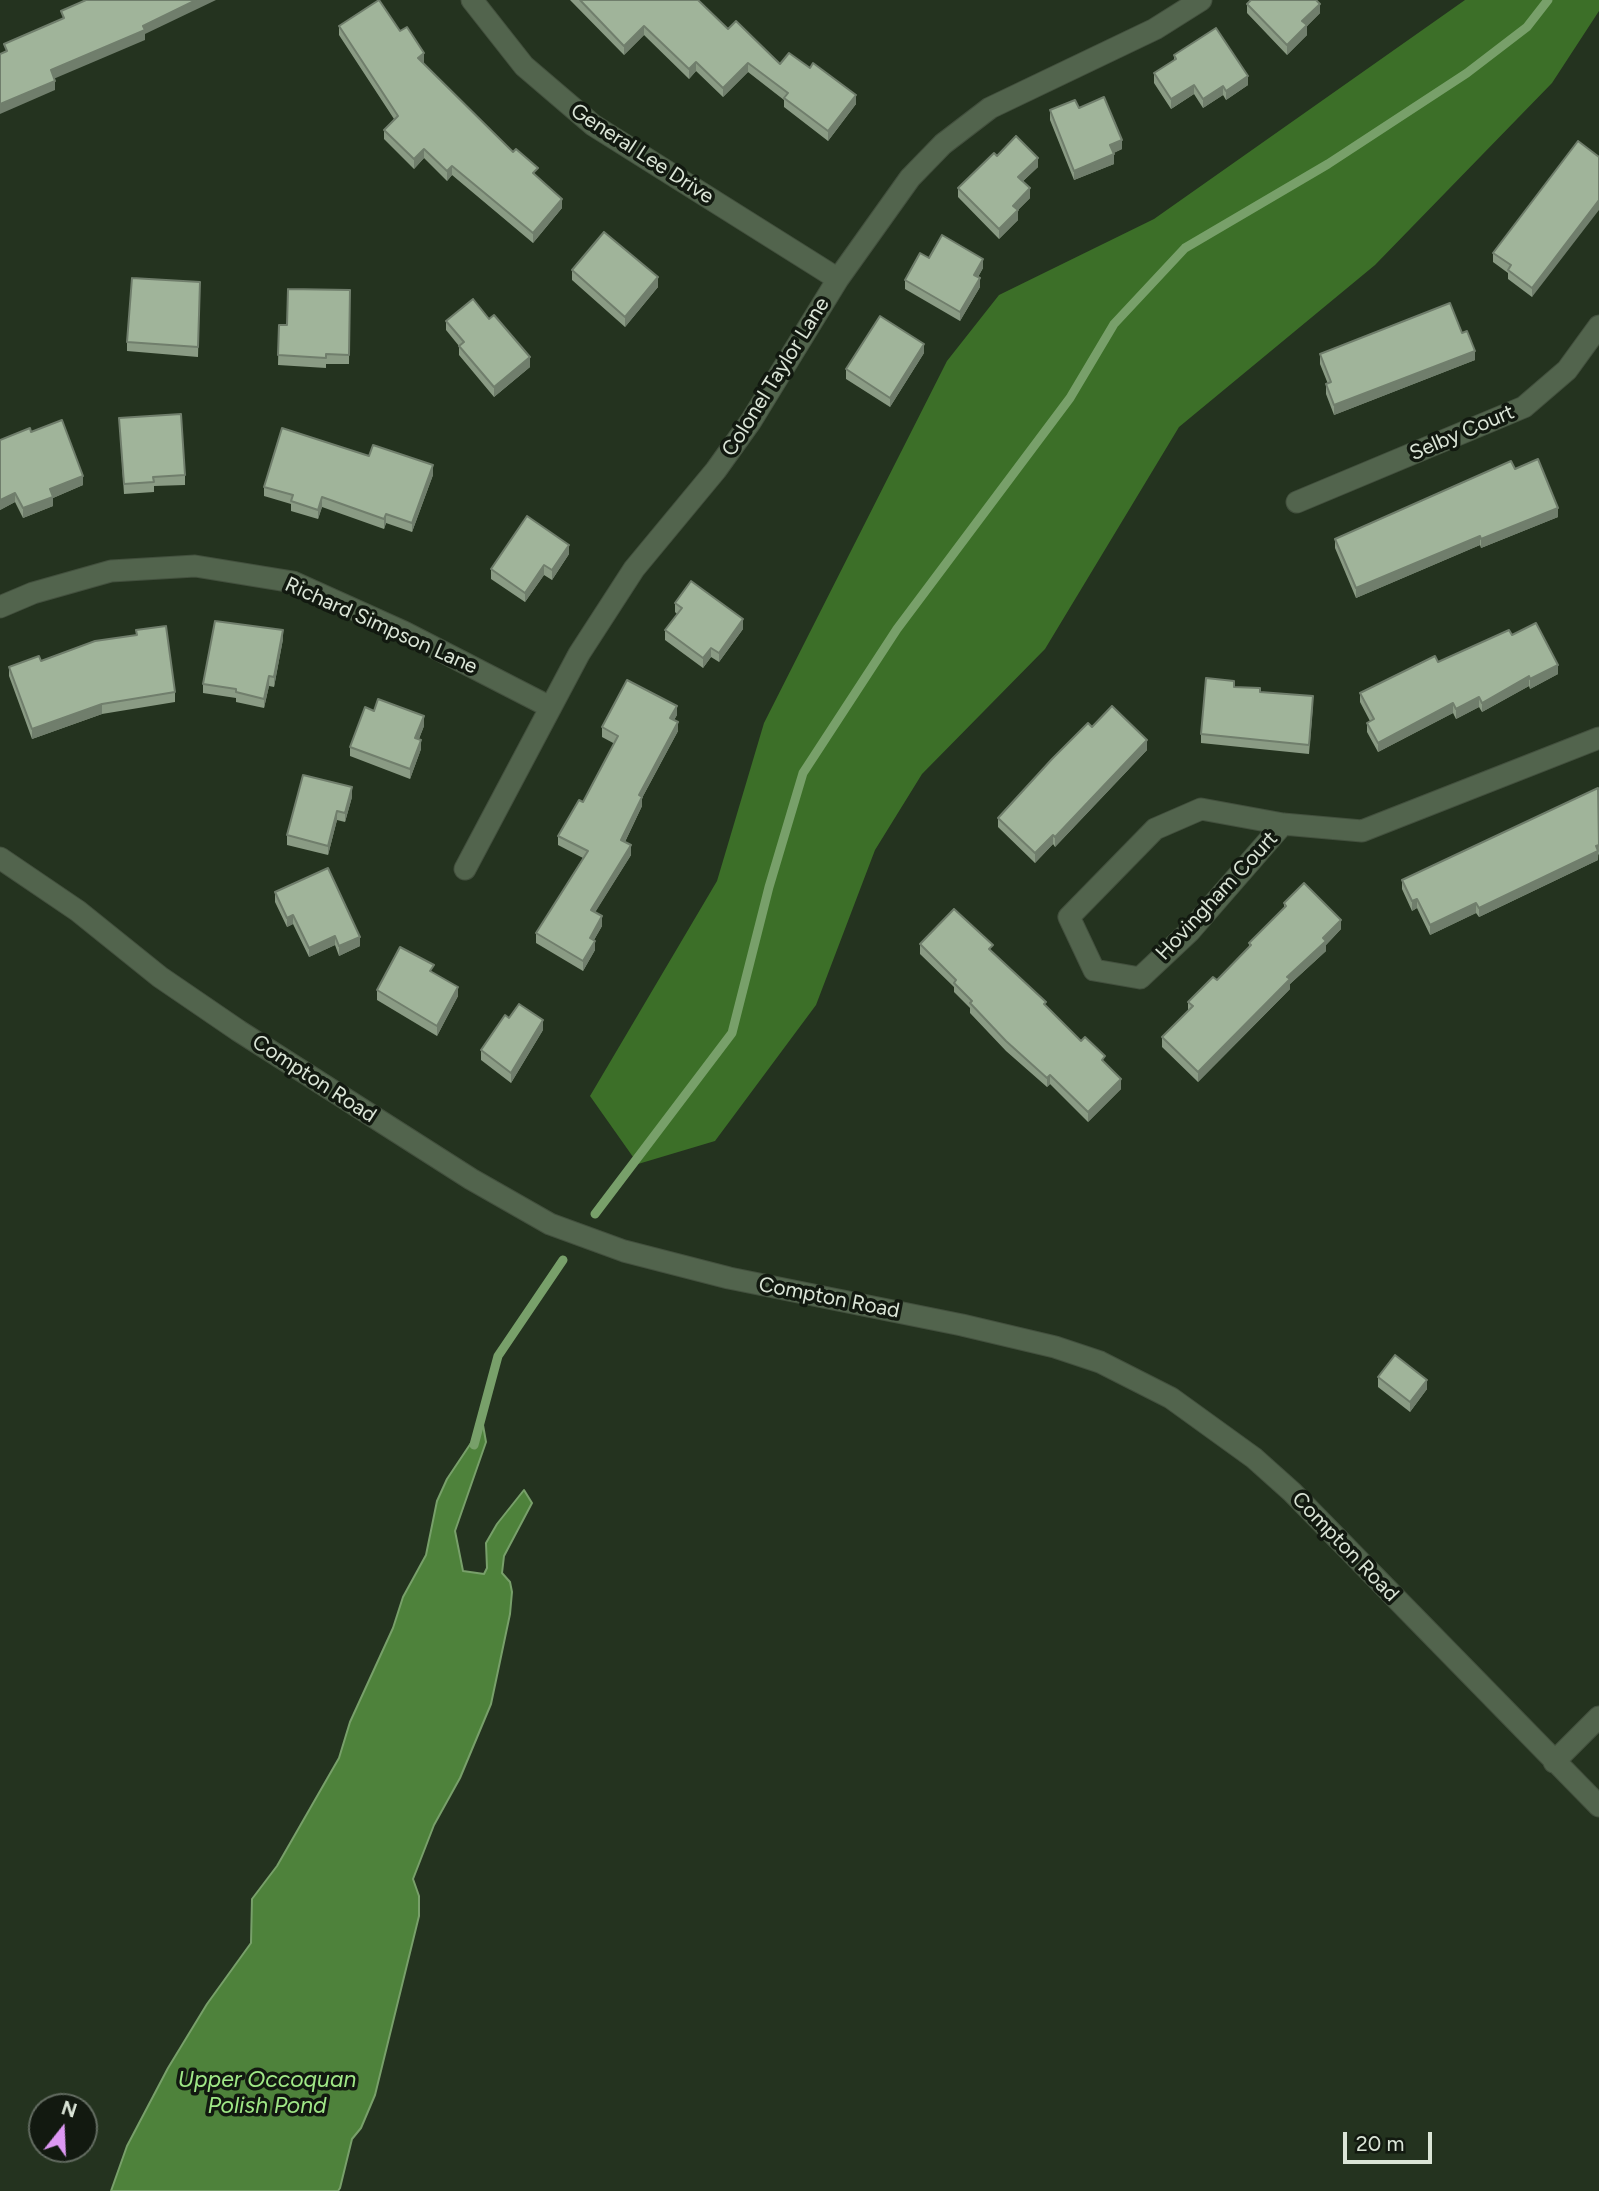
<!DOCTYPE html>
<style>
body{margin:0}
#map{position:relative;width:1599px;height:2191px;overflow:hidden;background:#24331f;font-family:Figtree,sans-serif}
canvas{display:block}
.north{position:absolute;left:28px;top:2093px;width:70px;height:70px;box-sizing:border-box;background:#121910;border:2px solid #626b60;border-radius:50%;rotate:18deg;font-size:19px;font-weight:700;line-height:28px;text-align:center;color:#dbe5d7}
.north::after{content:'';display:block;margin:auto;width:24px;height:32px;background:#dd98f3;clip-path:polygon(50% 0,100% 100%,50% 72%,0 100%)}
.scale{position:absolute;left:1343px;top:2132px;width:89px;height:32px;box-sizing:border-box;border:4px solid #dbe5d7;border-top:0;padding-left:9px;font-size:21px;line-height:24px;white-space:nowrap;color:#dbe5d7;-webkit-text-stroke:5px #121910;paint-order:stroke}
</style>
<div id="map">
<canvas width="1599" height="2191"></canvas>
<div class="north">N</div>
<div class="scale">20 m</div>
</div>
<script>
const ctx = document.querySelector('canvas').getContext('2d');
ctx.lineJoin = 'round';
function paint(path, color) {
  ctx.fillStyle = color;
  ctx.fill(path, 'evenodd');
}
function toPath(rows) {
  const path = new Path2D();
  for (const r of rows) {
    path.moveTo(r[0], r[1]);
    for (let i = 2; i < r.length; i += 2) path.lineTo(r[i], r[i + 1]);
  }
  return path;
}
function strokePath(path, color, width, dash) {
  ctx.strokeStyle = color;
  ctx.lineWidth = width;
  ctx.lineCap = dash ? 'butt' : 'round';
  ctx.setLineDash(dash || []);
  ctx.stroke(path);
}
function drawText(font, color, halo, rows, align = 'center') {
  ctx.font = font + ' Figtree,sans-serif';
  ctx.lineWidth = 7;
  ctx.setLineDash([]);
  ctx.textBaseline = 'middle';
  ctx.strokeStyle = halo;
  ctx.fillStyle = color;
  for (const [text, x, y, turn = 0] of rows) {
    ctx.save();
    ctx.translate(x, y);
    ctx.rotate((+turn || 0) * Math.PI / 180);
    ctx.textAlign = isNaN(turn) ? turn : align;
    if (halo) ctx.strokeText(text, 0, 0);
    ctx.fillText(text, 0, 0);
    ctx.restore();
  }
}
paint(toPath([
 [1465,0,1599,0,1599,11,1552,83,1375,265,1179,427,1045,649,922,774,875,850,816,1005,715,1141,638,1164,590,1096,717,881,764,723,947,361,999,295,1154,219]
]), '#3c6f28');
const water = toPath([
 [483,1425,486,1442,455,1531,463,1571,484,1574,487,1568,486,1543,497,1524,524,1490,532,1503,504,1556,502,1573,510,1582,512,1592,510,1614,491,1704,460,1778,434,1825,413,1879,419,1896,419,1916,375,2095,361,2128,352,2139,340,2188,338,2191,111,2191,127,2146,168,2068,207,2004,251,1943,252,1899,277,1866,339,1758,350,1722,393,1628,403,1597,426,1555,437,1501,447,1479,483,1425]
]);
paint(water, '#4e823b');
strokePath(water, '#78a06a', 2);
strokePath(toPath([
 [595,1214,732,1033,769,887,803,773,897,629,1070,398,1114,324,1185,248,1328,164,1467,73,1527,27,1548,0],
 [474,1445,498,1356,563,1260]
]), '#78a06a', 9);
const minor = toPath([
 [472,0,524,66,593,125,838,279],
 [1297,502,1524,407,1567,370,1599,326],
 [0,607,33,593,111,571,195,566,293,582,404,632,550,707],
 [1283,824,1190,931,1140,978,1094,970,1069,917,1155,829,1201,809,1283,824,1362,831,1599,738],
 [0,858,78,911,160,977,239,1031,471,1179,550,1224,624,1251,729,1278,962,1325,1055,1347,1100,1362,1171,1398,1254,1458,1292,1492,1599,1806],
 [465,869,579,654,634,569,716,470,751,421,838,279,910,178,943,144,990,108,1155,29,1201,0],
 [1554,1762,1599,1717]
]);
strokePath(minor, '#43503e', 23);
strokePath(minor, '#52644d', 21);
paint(toPath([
 [570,0,698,0,728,29,780,64,856,104,828,141,784,107,784,100,748,72,723,97,696,71,689,79,644,35,624,55],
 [1247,4,1320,13,1307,26,1307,35,1287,55,1247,13],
 [339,26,400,31,424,63,423,64,538,177,562,208,533,243,452,175,447,181,424,158,414,169,384,139,384,130,394,119,339,35],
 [1174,55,1248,85,1226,100,1223,95,1203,108,1194,94,1171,109,1154,83,1154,73,1174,60],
 [1079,108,1122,149,1113,153,1114,164,1074,180,1050,120,1050,110],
 [997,156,1038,167,1023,181,1030,198,1018,210,1018,220,999,239,958,197,958,188],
 [1599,157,1532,297,1508,279,1508,273,1493,262,1493,253],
 [929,258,983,268,978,277,980,287,960,321,905,289,905,280],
 [572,270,658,287,625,327,572,280],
 [200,282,198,357,127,351,127,342],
 [350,290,349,364,326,364,326,368,278,365,279,325,287,325],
 [489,319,530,367,494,397,459,355,459,346,446,330,446,321],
 [1462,333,1475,360,1334,415,1326,394,1326,384,1328,384,1320,364,1320,354],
 [924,353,890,407,846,379,846,369],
 [119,418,185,475,185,485,154,486,154,492,124,494],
 [31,432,83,485,53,498,53,506,23,518,15,502,0,510,0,440],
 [369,456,433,475,412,532,386,523,384,529,322,507,318,519,291,511,291,504,264,496,264,487],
 [1515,469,1558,517,1481,548,1480,545,1356,598,1335,548,1335,539],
 [569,554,552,580,544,575,525,602,491,579,491,569],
 [675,603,743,629,719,662,711,657,703,668,665,640,665,630,677,614,675,612],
 [136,630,175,692,175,702,102,714,32,739,9,676,9,667,41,661,136,635],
 [1512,635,1558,674,1530,689,1529,686,1482,712,1479,707,1456,719,1453,713,1378,752,1367,732,1367,723,1370,721,1360,702,1360,693,1438,662],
 [283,639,274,687,269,686,264,708,236,702,236,698,203,693,203,684],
 [1234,687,1260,692,1313,705,1309,754,1201,743,1201,734],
 [677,715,674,720,678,731,642,798,642,806,625,842,631,855,595,912,602,926,594,940,595,950,583,971,536,943,536,933,583,858,558,845,558,836,583,802,615,744,602,737,602,727],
 [424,726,419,739,421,749,410,779,350,756,350,747],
 [1092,727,1147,750,1055,847,1053,844,1035,863,998,827,998,818],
 [1599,789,1599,854,1598,855,1598,860,1479,917,1476,913,1430,935,1417,908,1412,911,1402,889,1402,880],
 [352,797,345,822,337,820,328,855,287,845,287,835],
 [275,892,360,946,339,956,335,945,309,957,293,924,287,927,275,902],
 [1284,903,1341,929,1326,945,1326,951,1290,984,1290,989,1198,1082,1162,1047,1162,1037,1188,1011,1188,1002,1217,980,1249,947,1249,943,1284,909],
 [920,944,993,952,1081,1041,1105,1063,1121,1089,1088,1122,1050,1084,1047,1087,1006,1051,970,1013,970,1008,954,992,954,987,920,954],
 [434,973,458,996,437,1036,377,1000,377,990],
 [543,1030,511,1083,481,1060,481,1050],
 [1378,1377,1427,1389,1410,1412,1378,1387]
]), '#8a9b84');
paint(toPath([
 [196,0,216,0,145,34,145,40,51,80,51,70],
 [1320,4,1320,13,1307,26,1307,35,1287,55,1287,45,1302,21],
 [644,26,644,35,624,55,624,46],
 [424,53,424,63,418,67,418,58],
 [696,62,696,71,689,79,689,69],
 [748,63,748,72,723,97,723,88],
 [1248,76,1248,85,1226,100,1226,91],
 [55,81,55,90,0,114,0,104],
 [1194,85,1194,94,1171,109,1171,99],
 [1223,86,1223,95,1203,108,1203,99],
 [856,95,856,104,828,141,828,131],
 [1122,140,1122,149,1110,155,1110,145],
 [424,149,424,158,414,169,414,159],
 [1114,154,1114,164,1074,180,1074,171],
 [1038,158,1038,167,1018,186,1018,177],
 [452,166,452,175,447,181,447,171],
 [1030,188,1030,198,1018,210,1018,220,999,239,999,229,1013,206],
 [562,199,562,208,533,243,533,233],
 [1599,200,1599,210,1532,297,1532,288],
 [983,259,983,268,974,284,974,275],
 [658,277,658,287,625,327,625,317],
 [980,278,980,287,960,321,960,312],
 [924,344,924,353,890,407,890,398],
 [1475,351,1475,360,1334,415,1334,405],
 [530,357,530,367,494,397,494,387],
 [433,465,433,475,412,532,412,523],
 [83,476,83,485,53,498,53,506,23,518,23,508,50,489],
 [15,493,15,502,0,510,0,500],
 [322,497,322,507,318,519,318,510],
 [1558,508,1558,517,1481,548,1481,539],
 [386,514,386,523,384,529,384,519],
 [1480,536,1480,545,1356,598,1356,588],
 [569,545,569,554,552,580,552,570],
 [544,565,544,575,525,602,525,593],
 [743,619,743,629,719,662,719,653],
 [283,630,283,639,274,687,274,677],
 [711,648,711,657,703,668,703,658],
 [1558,665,1558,674,1530,689,1530,679],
 [269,676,269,686,264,708,264,699],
 [1529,676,1529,686,1482,712,1482,703],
 [1479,697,1479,707,1456,719,1456,709],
 [1453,703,1453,713,1378,752,1378,743],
 [102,704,102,714,32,739,32,729],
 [677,706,677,715,670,727,670,718],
 [424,716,424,726,415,748,415,738],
 [678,722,678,731,642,798,642,806,621,850,621,840,639,795],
 [421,740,421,749,410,779,410,769],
 [1147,740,1147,750,1055,847,1055,837],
 [352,787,352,797,345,822,345,813],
 [337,811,337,820,328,855,328,846],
 [1053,835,1053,844,1035,863,1035,853],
 [631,845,631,855,591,919,591,910],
 [1599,845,1598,860,1479,917,1479,908],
 [1417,899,1417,908,1412,911,1412,901],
 [1476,903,1476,913,1430,935,1430,925],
 [293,915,293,924,287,927,287,918],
 [602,916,602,926,590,947,590,938],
 [1341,920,1341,929,1326,945,1326,951,1290,984,1290,989,1198,1082,1198,1072],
 [335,936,335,945,309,957,309,948],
 [360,937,360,946,339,956,339,946],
 [595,941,595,950,583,971,583,961],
 [458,987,458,996,437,1036,437,1026],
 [543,1020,543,1030,511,1083,511,1073],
 [1050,1075,1050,1084,1047,1087,1047,1078],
 [1121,1079,1121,1089,1088,1122,1088,1112],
 [1427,1380,1427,1389,1410,1412,1410,1402]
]), '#707e6c');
const building = toPath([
 [86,0,196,0,143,26,145,30,51,70,55,81,0,104,0,54,7,51,4,44,64,18,61,11,86,0],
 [379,0,400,31,407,27,424,53,418,58,513,152,516,149,538,168,533,173,562,199,533,233,452,166,447,171,424,149,414,159,384,130,398,116,339,26,379,0],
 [580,0,698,0,728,29,736,21,780,64,789,53,810,68,813,63,856,95,828,131,784,98,788,93,748,63,723,88,696,62,689,69,644,26,624,46,580,0],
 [1251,0,1316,0,1320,4,1302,21,1307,25,1287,45,1247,4,1251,0],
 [1216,28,1248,76,1226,91,1223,86,1203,99,1194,85,1171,99,1154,73,1176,59,1174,55,1216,28],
 [1104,97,1122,140,1110,145,1114,154,1074,171,1050,110,1075,100,1079,108,1104,97],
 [1016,136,1038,158,1018,177,1030,188,1013,206,1018,210,999,229,958,188,994,153,997,156,1016,136],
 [1578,141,1599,157,1599,200,1532,288,1508,270,1511,265,1493,253,1578,141],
 [604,232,658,277,625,317,572,270,604,232],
 [942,235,983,259,974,275,980,278,960,312,905,280,920,253,929,258,942,235],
 [132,278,200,282,198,347,127,342,132,278],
 [288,289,350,290,349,355,326,354,326,358,278,355,279,325,287,325,288,289],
 [473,299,489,319,494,315,530,357,494,387,459,346,464,342,446,321,473,299],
 [1450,303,1462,333,1467,331,1475,351,1334,405,1326,384,1331,382,1320,354,1450,303],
 [880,316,924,344,890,398,846,369,880,316],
 [181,414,185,475,153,477,154,482,124,484,119,418,181,414],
 [62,420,83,476,50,489,53,497,23,508,15,493,0,500,0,440,30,428,31,432,62,420],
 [282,428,369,456,373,445,433,465,412,523,386,514,384,519,322,497,318,510,291,501,293,495,264,487,282,428],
 [1538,459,1558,508,1481,539,1480,536,1356,588,1335,539,1511,461,1515,469,1538,459],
 [527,516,569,545,552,570,544,565,525,593,491,569,527,516],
 [691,581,743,619,719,653,711,648,703,658,665,630,682,608,675,603,691,581],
 [215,621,283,630,274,677,269,676,264,699,236,692,236,689,203,684,215,621],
 [1536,623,1558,665,1530,679,1529,676,1482,703,1479,697,1456,709,1453,703,1378,743,1367,723,1374,719,1360,693,1435,656,1438,662,1509,630,1512,635,1536,623],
 [166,626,175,692,102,704,32,729,9,667,39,656,41,661,95,641,137,635,136,630,166,626],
 [1206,678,1234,681,1234,687,1260,688,1260,692,1313,696,1309,745,1201,734,1206,678],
 [627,680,677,706,670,718,678,722,639,795,642,797,621,840,631,845,591,910,602,916,590,938,595,941,583,961,536,933,588,851,558,836,579,800,583,802,618,736,602,727,627,680],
 [378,699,424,716,415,738,421,740,410,769,350,747,365,707,374,711,378,699],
 [1112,706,1147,740,1055,837,1053,835,1035,853,998,818,1052,759,1088,723,1092,727,1112,706],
 [303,775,352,787,345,813,337,811,328,846,287,835,303,775],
 [1598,788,1599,845,1596,846,1598,851,1479,908,1476,903,1430,925,1417,899,1412,901,1402,880,1598,788],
 [328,868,360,937,339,946,335,936,309,948,293,915,287,918,275,892,328,868],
 [1304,883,1341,920,1323,938,1326,941,1287,977,1290,979,1198,1072,1162,1037,1193,1006,1188,1002,1213,977,1217,980,1251,945,1249,943,1286,906,1284,903,1304,883],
 [954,909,993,945,989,949,1046,1002,1044,1004,1081,1041,1085,1037,1105,1056,1102,1060,1121,1079,1088,1112,1050,1075,1047,1078,1006,1041,970,1003,972,1001,954,983,956,980,920,944,954,909],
 [400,947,434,965,430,971,458,987,437,1026,377,990,400,947],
 [519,1004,543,1020,511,1073,481,1050,505,1015,509,1018,519,1004],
 [1395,1355,1427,1380,1410,1402,1378,1377,1395,1355]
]);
paint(building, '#a0b49a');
strokePath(building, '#707e6c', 2);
drawText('21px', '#dbe5d7', '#121910', [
 ["General Lee Drive",642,154,33],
 ["Colonel Taylor Lane",776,377,-58],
 ["Selby Court",1462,433,-23],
 ["Richard Simpson Lane",381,626,24],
 ["Hovingham Court",1217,896,-47],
 ["Compton Road",314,1079,33],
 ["Compton Road",829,1298,11],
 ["Compton Road",1345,1547,46]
]);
drawText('italic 23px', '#a0e887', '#121910', [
 ["Upper Occoquan",267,2080],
 ["Polish Pond",267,2106]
]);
</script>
